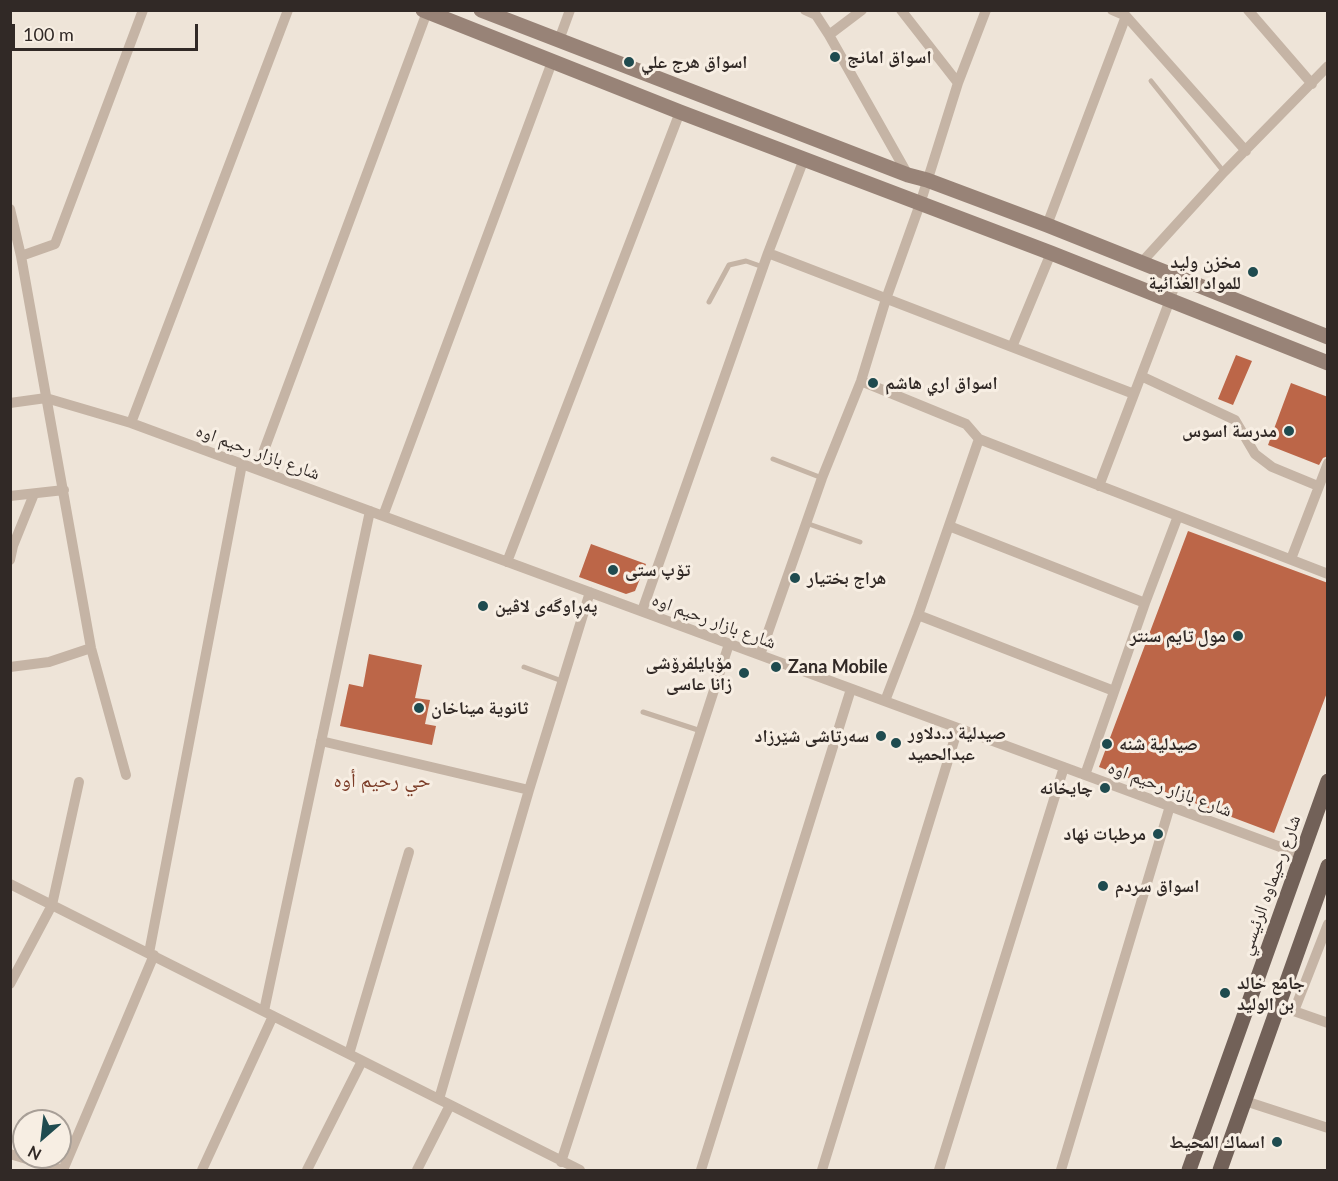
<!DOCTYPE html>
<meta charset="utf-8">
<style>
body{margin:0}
#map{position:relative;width:1338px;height:1181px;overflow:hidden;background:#eee4d8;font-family:Lato,sans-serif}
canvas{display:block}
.frame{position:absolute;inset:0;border:12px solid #312926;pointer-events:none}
.north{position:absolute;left:12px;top:1109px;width:60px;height:60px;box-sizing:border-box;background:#f7eee3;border:2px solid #a89f97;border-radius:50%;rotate:208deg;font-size:16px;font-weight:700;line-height:24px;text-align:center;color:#312926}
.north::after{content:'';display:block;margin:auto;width:21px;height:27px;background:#1f4b4f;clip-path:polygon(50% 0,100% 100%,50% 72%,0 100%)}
.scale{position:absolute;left:12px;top:24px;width:186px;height:27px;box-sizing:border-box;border:3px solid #312926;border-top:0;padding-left:8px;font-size:18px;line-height:21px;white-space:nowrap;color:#312926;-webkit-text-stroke:4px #f7eee3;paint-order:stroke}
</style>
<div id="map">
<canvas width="1338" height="1181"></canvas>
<div class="frame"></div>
<div class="north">N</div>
<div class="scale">100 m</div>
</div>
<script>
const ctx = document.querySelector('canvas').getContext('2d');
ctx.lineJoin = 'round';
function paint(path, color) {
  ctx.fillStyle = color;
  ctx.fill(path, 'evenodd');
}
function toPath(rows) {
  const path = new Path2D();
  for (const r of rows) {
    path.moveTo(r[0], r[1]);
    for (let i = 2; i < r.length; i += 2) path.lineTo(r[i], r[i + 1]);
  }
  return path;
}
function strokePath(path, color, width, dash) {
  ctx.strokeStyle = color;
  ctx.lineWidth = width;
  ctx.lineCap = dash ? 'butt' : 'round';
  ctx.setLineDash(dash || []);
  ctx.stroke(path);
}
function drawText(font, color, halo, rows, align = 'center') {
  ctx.font = font + ' Lato,"Noto Naskh Arabic",sans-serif';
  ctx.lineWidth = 6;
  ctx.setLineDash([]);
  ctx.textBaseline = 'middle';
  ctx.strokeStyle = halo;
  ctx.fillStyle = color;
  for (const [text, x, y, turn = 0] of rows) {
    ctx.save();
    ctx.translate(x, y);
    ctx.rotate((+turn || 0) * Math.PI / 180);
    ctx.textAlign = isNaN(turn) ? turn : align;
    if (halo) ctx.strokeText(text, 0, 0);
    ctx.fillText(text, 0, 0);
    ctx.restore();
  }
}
paint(toPath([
 [1236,355,1252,361,1233,405,1218,399],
 [1291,383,1328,397,1328,456,1323,458,1319,465,1268,445],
 [1188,531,1328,583,1328,690,1274,833,1099,767],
 [591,544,646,564,635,591,626,594,579,577],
 [369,654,422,665,415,698,430,700,425,724,436,726,432,745,340,726,349,684,363,687]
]), '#bc6648');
strokePath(toPath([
 [1151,81,1224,172],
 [709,302,729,265,746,261,763,267],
 [773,459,822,478],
 [806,523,860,542],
 [524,667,562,681],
 [643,712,701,731]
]), '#c5b4a5', 5);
strokePath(toPath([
 [805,10,816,15,829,35,908,175],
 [901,10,958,83],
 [1112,10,1126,16,1246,151],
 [1248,10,1312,84],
 [829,35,862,10],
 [559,40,570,10],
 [10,209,21,256,91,648,126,775],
 [1047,225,1126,16],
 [768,253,1134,394],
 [21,256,55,244,143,10],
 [1141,263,1224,172,1328,66],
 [1012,347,1051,253],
 [1141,376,1235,420,1255,454,1272,467,1318,486],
 [861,381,966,424,979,439,918,615,885,701],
 [10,403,46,398,131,423,1302,855],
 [131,423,288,10],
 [979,439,1328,574],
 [257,469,427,12],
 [1099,486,1170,300,1177,277],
 [10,496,64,490],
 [383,516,552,62],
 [949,526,1145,603],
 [1291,559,1328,463],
 [10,560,13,546,34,494],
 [507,562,680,112],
 [642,611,768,253,804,159],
 [918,615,1114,691],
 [760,655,822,478,861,381,886,299,920,204,958,83,986,10],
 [10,667,49,662,91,648],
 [321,741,529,790],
 [1085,775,1145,603,1178,516],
 [10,884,580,1170],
 [149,953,242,464],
 [10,984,52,905,79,782],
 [1288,1009,1328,1023],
 [264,1011,370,511],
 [1294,1011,1328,924],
 [349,1054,409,852],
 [439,1099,529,790,590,592],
 [1245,1101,1328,1128],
 [10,1154,63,1170,154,955],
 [561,1162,729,644],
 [202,1170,273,1016],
 [307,1170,362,1061],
 [417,1170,450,1105],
 [701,1170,851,689],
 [822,1170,958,728],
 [939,1170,1064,767],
 [1061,1170,1170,806]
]), '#c5b4a5', 10);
strokePath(toPath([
 [423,10,680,112,1051,253,1328,363],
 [481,10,908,175,927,180,1047,225,1328,337]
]), '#988377', 15);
strokePath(toPath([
 [1189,1170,1328,781],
 [1220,1170,1328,866]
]), '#726158', 15);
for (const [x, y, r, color] of [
 [835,57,6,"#1f4b4f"],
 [629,62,6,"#1f4b4f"],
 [1253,272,6,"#1f4b4f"],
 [873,383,6,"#1f4b4f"],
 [1289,431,6,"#1f4b4f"],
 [613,570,6,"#1f4b4f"],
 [795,578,6,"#1f4b4f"],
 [483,606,6,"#1f4b4f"],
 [1238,636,6,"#1f4b4f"],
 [776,667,6,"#1f4b4f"],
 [744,673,6,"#1f4b4f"],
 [419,708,6,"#1f4b4f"],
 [881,736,6,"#1f4b4f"],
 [896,743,6,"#1f4b4f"],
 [1107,744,6,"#1f4b4f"],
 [1105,788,6,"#1f4b4f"],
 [1158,834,6,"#1f4b4f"],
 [1103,886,6,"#1f4b4f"],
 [1225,993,6,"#1f4b4f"],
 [1277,1142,6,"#1f4b4f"]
]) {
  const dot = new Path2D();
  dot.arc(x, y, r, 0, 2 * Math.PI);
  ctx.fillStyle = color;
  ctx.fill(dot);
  strokePath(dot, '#f7eee3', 2);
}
drawText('bold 18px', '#312926', '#f7eee3', [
 ["اسواق امانج",847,57],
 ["اسواق هرج علي",641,62],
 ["مخزن وليد",1241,262,"right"],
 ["للمواد الغذائية",1241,283,"right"],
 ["اسواق اري هاشم",885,383],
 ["مدرسة اسوس",1277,431,"right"],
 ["تۆپ ستی",625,570],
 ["هراج بختيار",807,578],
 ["پەڕاوگەی لاڤین",495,606],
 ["مول تايم سنتر",1226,636,"right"],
 ["مۆبایلفرۆشی",732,663,"right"],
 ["زانا عاسی",732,684,"right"],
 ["Zana Mobile",788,667],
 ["ثانوية ميناخان",431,708],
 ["صيدلية د.دلاور",908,733],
 ["عبدالحميد",908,754],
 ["سەرتاشی شێرزاد",869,736,"right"],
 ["صيدلية شنه",1119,744],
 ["چایخانە",1093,788,"right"],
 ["مرطبات نهاد",1146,834,"right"],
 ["اسواق سردم",1115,886],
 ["جامع خالد",1237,983],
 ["بن الوليد",1237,1004],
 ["اسماك المحيط",1265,1142,"right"]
], 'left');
drawText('18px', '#312926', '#f7eee3', [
 ["شارع بازار رحيم اوه",258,452,20],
 ["شارع بازار رحيم اوه",714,621,20],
 ["شارع بازار رحيم اوه",1170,789,20],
 ["شارع رحيماوه الرئيسي",1270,885,-70]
]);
drawText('20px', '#7a3a25', '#f7eee3', [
 ["حي رحيم أوه",382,781]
]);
</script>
